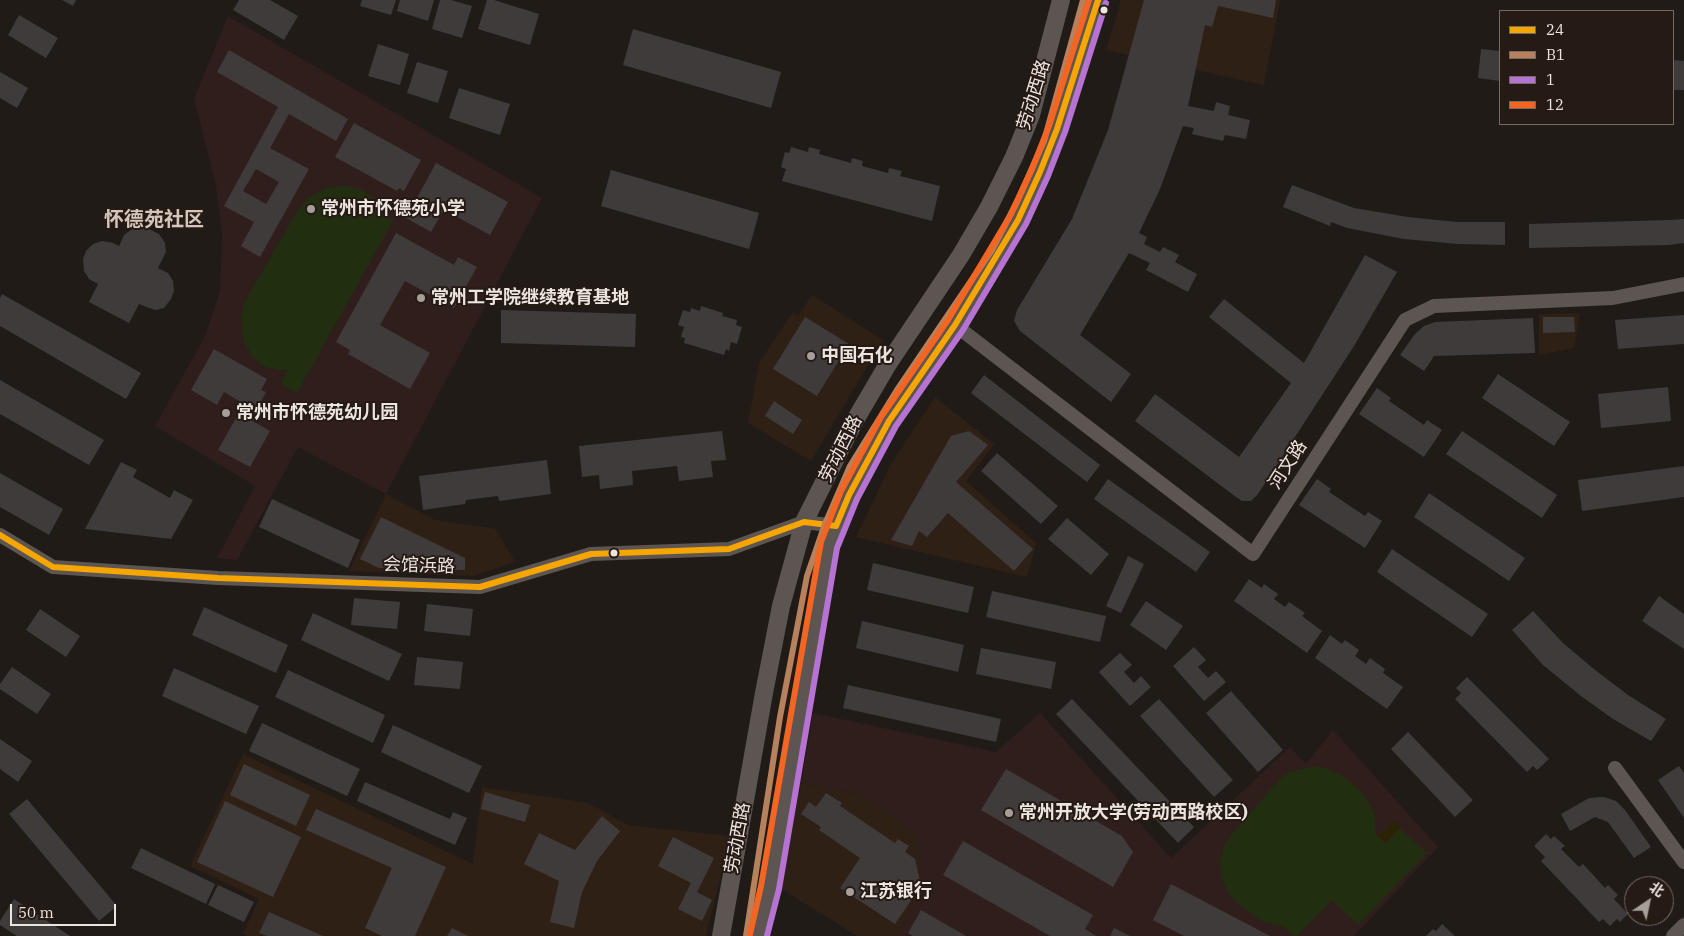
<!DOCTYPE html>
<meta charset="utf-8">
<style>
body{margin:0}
#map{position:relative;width:1684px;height:936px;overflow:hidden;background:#211b18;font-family:"IBM Plex Serif","Noto Sans SC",serif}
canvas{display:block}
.legend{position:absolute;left:1499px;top:10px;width:175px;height:115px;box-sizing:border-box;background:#251a14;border:1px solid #756b65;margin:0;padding:6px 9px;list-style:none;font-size:15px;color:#ece4df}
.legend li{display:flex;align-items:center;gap:10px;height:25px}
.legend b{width:25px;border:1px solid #756b65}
.north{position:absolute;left:1624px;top:876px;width:50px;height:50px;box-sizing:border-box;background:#251a14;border:1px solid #756b65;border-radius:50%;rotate:34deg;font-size:14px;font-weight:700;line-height:20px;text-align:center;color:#ece4df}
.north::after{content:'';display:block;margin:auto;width:18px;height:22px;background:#a59e99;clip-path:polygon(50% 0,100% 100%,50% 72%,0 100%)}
.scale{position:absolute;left:10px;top:904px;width:106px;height:22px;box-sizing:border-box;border:2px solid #ece4df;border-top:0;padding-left:6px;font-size:15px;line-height:18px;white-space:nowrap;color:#ece4df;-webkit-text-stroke:4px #251a14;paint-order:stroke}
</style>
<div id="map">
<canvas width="1684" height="936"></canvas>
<ul class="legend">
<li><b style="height:6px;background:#f7a600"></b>24</li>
<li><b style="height:6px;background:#b6815c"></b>B1</li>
<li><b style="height:6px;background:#b673d3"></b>1</li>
<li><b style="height:6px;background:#f26522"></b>12</li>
</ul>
<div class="north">北</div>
<div class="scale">50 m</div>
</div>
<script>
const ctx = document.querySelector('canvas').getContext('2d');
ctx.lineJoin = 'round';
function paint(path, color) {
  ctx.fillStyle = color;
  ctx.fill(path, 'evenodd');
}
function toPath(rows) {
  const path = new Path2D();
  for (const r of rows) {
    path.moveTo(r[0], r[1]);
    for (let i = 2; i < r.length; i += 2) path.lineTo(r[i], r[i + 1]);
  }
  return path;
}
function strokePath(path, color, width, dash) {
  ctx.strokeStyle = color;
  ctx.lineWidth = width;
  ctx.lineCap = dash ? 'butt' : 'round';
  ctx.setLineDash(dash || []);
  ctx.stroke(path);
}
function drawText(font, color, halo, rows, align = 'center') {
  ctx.font = font + ' "IBM Plex Serif","Noto Sans SC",serif';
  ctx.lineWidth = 4;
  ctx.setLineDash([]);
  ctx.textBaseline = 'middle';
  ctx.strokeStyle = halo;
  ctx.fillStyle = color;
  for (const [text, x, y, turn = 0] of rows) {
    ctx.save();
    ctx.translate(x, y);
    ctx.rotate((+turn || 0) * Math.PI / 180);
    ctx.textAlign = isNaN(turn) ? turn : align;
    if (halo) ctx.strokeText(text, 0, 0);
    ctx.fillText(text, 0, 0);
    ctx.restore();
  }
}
paint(toPath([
 [1121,0,1280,0,1264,85,1106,50],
 [812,295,883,340,811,461,748,423,759,363,792,313,798,316],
 [1580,313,1574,348,1539,355,1539,314],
 [935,397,994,444,966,481,1036,543,1027,577,856,537,891,464],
 [386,494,435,520,496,529,515,562,473,576,349,571],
 [243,754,473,864,482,787,588,803,628,825,730,836,706,936,248,936,243,934,259,899,190,866],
 [801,783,860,794,915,832,925,888,896,936,857,936,780,888]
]), '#2f2016');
paint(toPath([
 [228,16,542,198,386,494,298,447,237,560,217,558,255,486,155,426,205,336,220,291,222,234,216,185,194,99],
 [813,713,996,752,1040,713,1171,858,1290,747,1306,764,1333,730,1438,847,1354,936,896,936,925,888,915,833,860,794,801,783]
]), '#2f1e1b');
paint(toPath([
 [347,186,362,190,375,199,380,208,383,215,393,221,297,393,281,384,288,370,277,370,263,366,253,357,244,342,241,320,244,303,298,210,308,198,326,188],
 [1315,766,1328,769,1343,776,1363,793,1374,813,1376,834,1385,843,1400,828,1427,853,1358,925,1332,900,1297,936,1293,936,1284,927,1261,921,1238,904,1228,893,1222,879,1220,862,1223,849,1230,836,1279,780,1289,772]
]), '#212e10');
paint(toPath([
 [1394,820,1401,827,1385,843,1378,836]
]), '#2b2206');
paint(toPath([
 [62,0,76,0,73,6],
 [239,0,270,0,298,16,284,40,233,10],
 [362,0,396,0,391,15,360,6],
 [400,0,434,0,428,21,397,11],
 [440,0,451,0,472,6,462,38,432,29],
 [487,0,494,0,539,14,530,45,478,29],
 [1144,0,1276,0,1273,18,1218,6,1212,27,1205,25,1188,106,1214,111,1216,102,1230,106,1228,115,1250,120,1246,139,1225,135,1223,141,1192,134,1194,128,1183,126,1160,189,1139,233,1147,237,1144,244,1160,252,1163,247,1179,255,1175,262,1197,274,1188,292,1146,270,1150,263,1129,253,1080,335,1131,374,1111,402,1020,331,1014,321,1017,310,1072,219,1108,130],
 [19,15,58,38,46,58,8,35],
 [633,29,781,72,771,108,623,65],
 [378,44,409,54,400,85,368,76],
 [1481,49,1500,51,1500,81,1478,78],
 [229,50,348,119,336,141,289,114,270,148,309,169,260,257,241,246,254,222,224,206,278,107,217,72],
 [256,169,279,182,266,204,243,191],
 [1673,60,1684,61,1684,90,1673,90],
 [417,62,448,71,438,103,407,93],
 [0,72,28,88,17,108,0,98],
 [459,88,510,104,500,135,449,118],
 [354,123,421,160,404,191,399,188,397,191,335,157],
 [791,147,808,152,809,147,820,150,819,154,851,163,852,158,863,161,862,166,888,173,889,168,902,171,900,176,940,186,932,221,782,181,786,169,781,167,785,152,789,153],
 [436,163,508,202,490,235,444,210,431,232,406,218],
 [611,170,759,213,749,249,601,206],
 [1292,185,1354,208,1408,217,1457,222,1505,222,1505,245,1458,244,1404,239,1347,228,1331,222,1330,226,1283,207],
 [1684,219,1684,243,1669,245,1529,248,1529,224,1670,220],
 [135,227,147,228,159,234,165,243,166,252,158,268,168,273,173,281,174,291,171,299,164,308,156,310,149,308,139,304,129,323,89,302,98,284,89,279,84,271,83,259,86,251,93,244,102,241,113,243,119,246,124,235],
 [396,233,454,265,458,257,477,267,454,308,405,281,380,325,430,353,410,389,348,354,350,350,336,342],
 [1365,255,1397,272,1354,346,1258,494,1251,501,1242,501,1236,497,1135,421,1155,394,1239,457,1291,383,1209,317,1224,299,1304,363],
 [2,294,141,373,126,399,0,326,0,298],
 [701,306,723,313,722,316,737,320,736,325,742,327,737,344,731,342,729,351,726,349,724,355,684,343,685,338,681,337,684,327,678,325,683,310,690,312,691,308,700,311],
 [501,310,636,314,635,347,501,343],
 [1684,315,1684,344,1618,349,1615,320],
 [805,317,849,344,817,396,773,369],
 [1543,317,1574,317,1575,332,1543,333],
 [1533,318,1535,353,1434,356,1424,371,1400,355,1415,334,1424,326,1435,322],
 [214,349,267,379,261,390,266,392,251,420,270,431,250,467,218,450,244,404,224,392,217,405,191,390],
 [1498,374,1570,422,1554,446,1482,398],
 [984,375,1100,465,1087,482,971,393],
 [0,380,104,440,89,465,0,414],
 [1668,387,1671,421,1601,428,1598,394],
 [1377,388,1391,398,1389,401,1424,425,1427,420,1442,430,1424,457,1359,414],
 [774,401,802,420,793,434,765,416],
 [722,431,726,460,711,461,713,477,679,481,677,466,632,471,633,485,600,489,599,475,582,477,579,446],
 [969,431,988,445,956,482,1033,549,1014,571,948,513,927,537,919,531,912,546,891,540,951,436],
 [1462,431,1557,495,1542,518,1446,454],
 [997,453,1058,506,1041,524,981,471],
 [547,460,551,494,499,501,498,496,466,500,465,504,423,510,419,476],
 [121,462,137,470,133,477,170,498,174,490,193,500,171,539,85,529],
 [1684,466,1684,497,1582,511,1578,480],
 [0,473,63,509,49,535,0,507],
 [1108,479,1210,552,1196,572,1094,499],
 [1317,479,1331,489,1329,492,1365,516,1368,512,1382,521,1365,548,1299,505],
 [1429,493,1525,558,1509,581,1414,517],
 [272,499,360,540,348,568,259,527],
 [381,517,465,558,465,570,379,568,360,559],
 [1067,518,1109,554,1091,575,1048,539],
 [1392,549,1488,614,1472,637,1377,572],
 [1128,556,1144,564,1121,613,1106,606],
 [873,563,974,587,968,613,867,590],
 [1249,579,1262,588,1264,584,1278,594,1274,599,1285,607,1289,602,1305,613,1302,616,1322,631,1307,653,1234,601],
 [992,591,1106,616,1100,642,986,617],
 [1659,596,1684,614,1684,649,1642,621],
 [354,598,400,602,397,629,351,625],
 [1146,601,1183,626,1166,650,1130,625],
 [427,604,473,609,470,636,424,631],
 [204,607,288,645,276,673,192,635],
 [40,609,80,636,66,657,26,630],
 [1533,611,1563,643,1595,670,1628,695,1666,719,1651,741,1613,719,1581,696,1543,665,1512,630],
 [313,613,402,654,389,681,301,640],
 [862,621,964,645,958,672,856,648],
 [1330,635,1342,644,1345,640,1359,650,1355,656,1366,664,1370,658,1385,669,1383,673,1403,687,1387,709,1315,658],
 [1194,647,1206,660,1198,667,1208,678,1216,671,1226,682,1204,701,1173,666],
 [981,648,1056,662,1051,689,976,674],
 [1120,653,1132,665,1124,672,1134,683,1141,676,1151,687,1130,706,1099,672],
 [417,657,463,662,460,689,414,685],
 [12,667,51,694,37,714,0,689,0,684],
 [174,668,259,706,246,734,162,696],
 [288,670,385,715,373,743,275,697],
 [1467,677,1549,759,1537,770,1533,766,1527,772,1455,699,1461,693,1456,688],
 [848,685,1001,719,996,742,843,708],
 [1231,691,1283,750,1258,772,1206,713],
 [1072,699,1194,827,1178,843,1056,714],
 [1159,699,1233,780,1214,797,1140,716],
 [262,723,360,769,347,796,249,751],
 [393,725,482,766,469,793,381,752],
 [1408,732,1473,800,1455,817,1391,749],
 [0,739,32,761,18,782,0,769],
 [244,764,310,795,296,826,230,795],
 [1679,766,1684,773,1684,818,1658,780],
 [1006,769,1122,836,1133,852,1113,887,981,810],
 [365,782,450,819,453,812,467,818,455,845,357,801],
 [485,792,530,805,525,822,481,809],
 [826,793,842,803,840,806,895,843,898,839,909,846,905,852,915,859,920,881,910,897,912,899,895,924,840,888,860,858,819,830,821,827,801,814,809,802,816,807],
 [1604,797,1616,801,1625,810,1651,847,1634,858,1608,822,1595,817,1570,831,1561,814,1589,798],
 [27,799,117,906,99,921,9,814],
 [225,801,301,837,273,897,197,862],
 [316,809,446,867,415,936,382,936,365,928,392,868,306,830],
 [602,816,620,831,597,861,582,892,574,928,550,922,559,881,524,864,539,833,575,850],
 [1546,834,1551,839,1554,836,1565,846,1561,849,1579,867,1583,864,1605,888,1608,885,1618,895,1614,899,1628,914,1620,922,1617,919,1610,926,1603,919,1599,922,1541,861,1545,857,1534,846],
 [673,837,714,858,697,892,712,900,702,921,678,909,691,883,658,866],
 [963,841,1093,915,1085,929,1096,936,1050,936,943,875],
 [141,848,215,884,206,904,131,868],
 [1171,884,1270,936,1184,936,1153,920],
 [218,885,254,902,244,922,208,905],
 [14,899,70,936,17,936,0,925,0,921],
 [921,910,966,936,913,936,908,933],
 [269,912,323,936,267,936,259,933],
 [1442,924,1455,936,1426,936,1433,929,1436,931],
 [452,928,468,936,447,936],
 [1114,928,1130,936,1110,936]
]), '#3f3b3b');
strokePath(toPath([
 [955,325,1253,554,1405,320,1434,306,1613,298,1684,284],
 [0,535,53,567,218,578,480,587,591,554,729,549,804,522,836,526],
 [1615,768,1684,862],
 [1673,936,1684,925]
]), '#5c5552', 14);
strokePath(toPath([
 [721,936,764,693,781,606,804,522,854,422,888,364,961,255,989,207,1014,157,1031,115,1061,0],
 [758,936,770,888,824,568,829,545,849,495,889,421,955,325,1018,220,1040,172,1057,129,1098,0]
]), '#5d5552', 18);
strokePath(toPath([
 [0,535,53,567,218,578,480,587,591,554,729,549,804,522,836,526,849,495,889,421,955,325,1018,220,1040,172,1057,129,1098,0]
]), '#f7a600', 6);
strokePath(toPath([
 [746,936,780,717,807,576,825,524,850,466,897,390,992,250,1017,202,1044,141,1083,0]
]), '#b6815c', 6);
strokePath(toPath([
 [767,936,779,889,837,548,857,499,896,426,963,330,1026,224,1048,176,1065,132,1106,3]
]), '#b673d3', 6);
strokePath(toPath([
 [750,934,761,886,821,542,841,491,881,417,948,320,1010,216,1032,169,1049,126,1089,0]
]), '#f26522', 6);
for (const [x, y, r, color] of [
 [1104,10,4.5,"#ece4df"],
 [311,209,5,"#a59e99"],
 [421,298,5,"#a59e99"],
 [811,356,5,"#a59e99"],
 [226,413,5,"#a59e99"],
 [614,553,4.5,"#ece4df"],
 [1009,813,5,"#a59e99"],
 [850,892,5,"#a59e99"]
]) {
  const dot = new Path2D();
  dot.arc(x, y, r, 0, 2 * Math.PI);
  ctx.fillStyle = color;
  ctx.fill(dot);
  strokePath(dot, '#251a14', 2);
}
drawText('18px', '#ece4df', '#251a14', [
 ["劳动西路",1034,95,-73],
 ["劳动西路",841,449,-63],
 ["河文路",1288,465,-57],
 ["会馆浜路",419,566,2],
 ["劳动西路",738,838,-80]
]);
drawText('bold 18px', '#ece4df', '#251a14', [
 ["常州市怀德苑小学",321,209],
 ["常州工学院继续教育基地",431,298],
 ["中国石化",821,356],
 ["常州市怀德苑幼儿园",236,413],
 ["常州开放大学(劳动西路校区)",1019,813],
 ["江苏银行",860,892]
], 'left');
drawText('bold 20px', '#d5c6bd', '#251a14', [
 ["怀德苑社区",154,220]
]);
</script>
